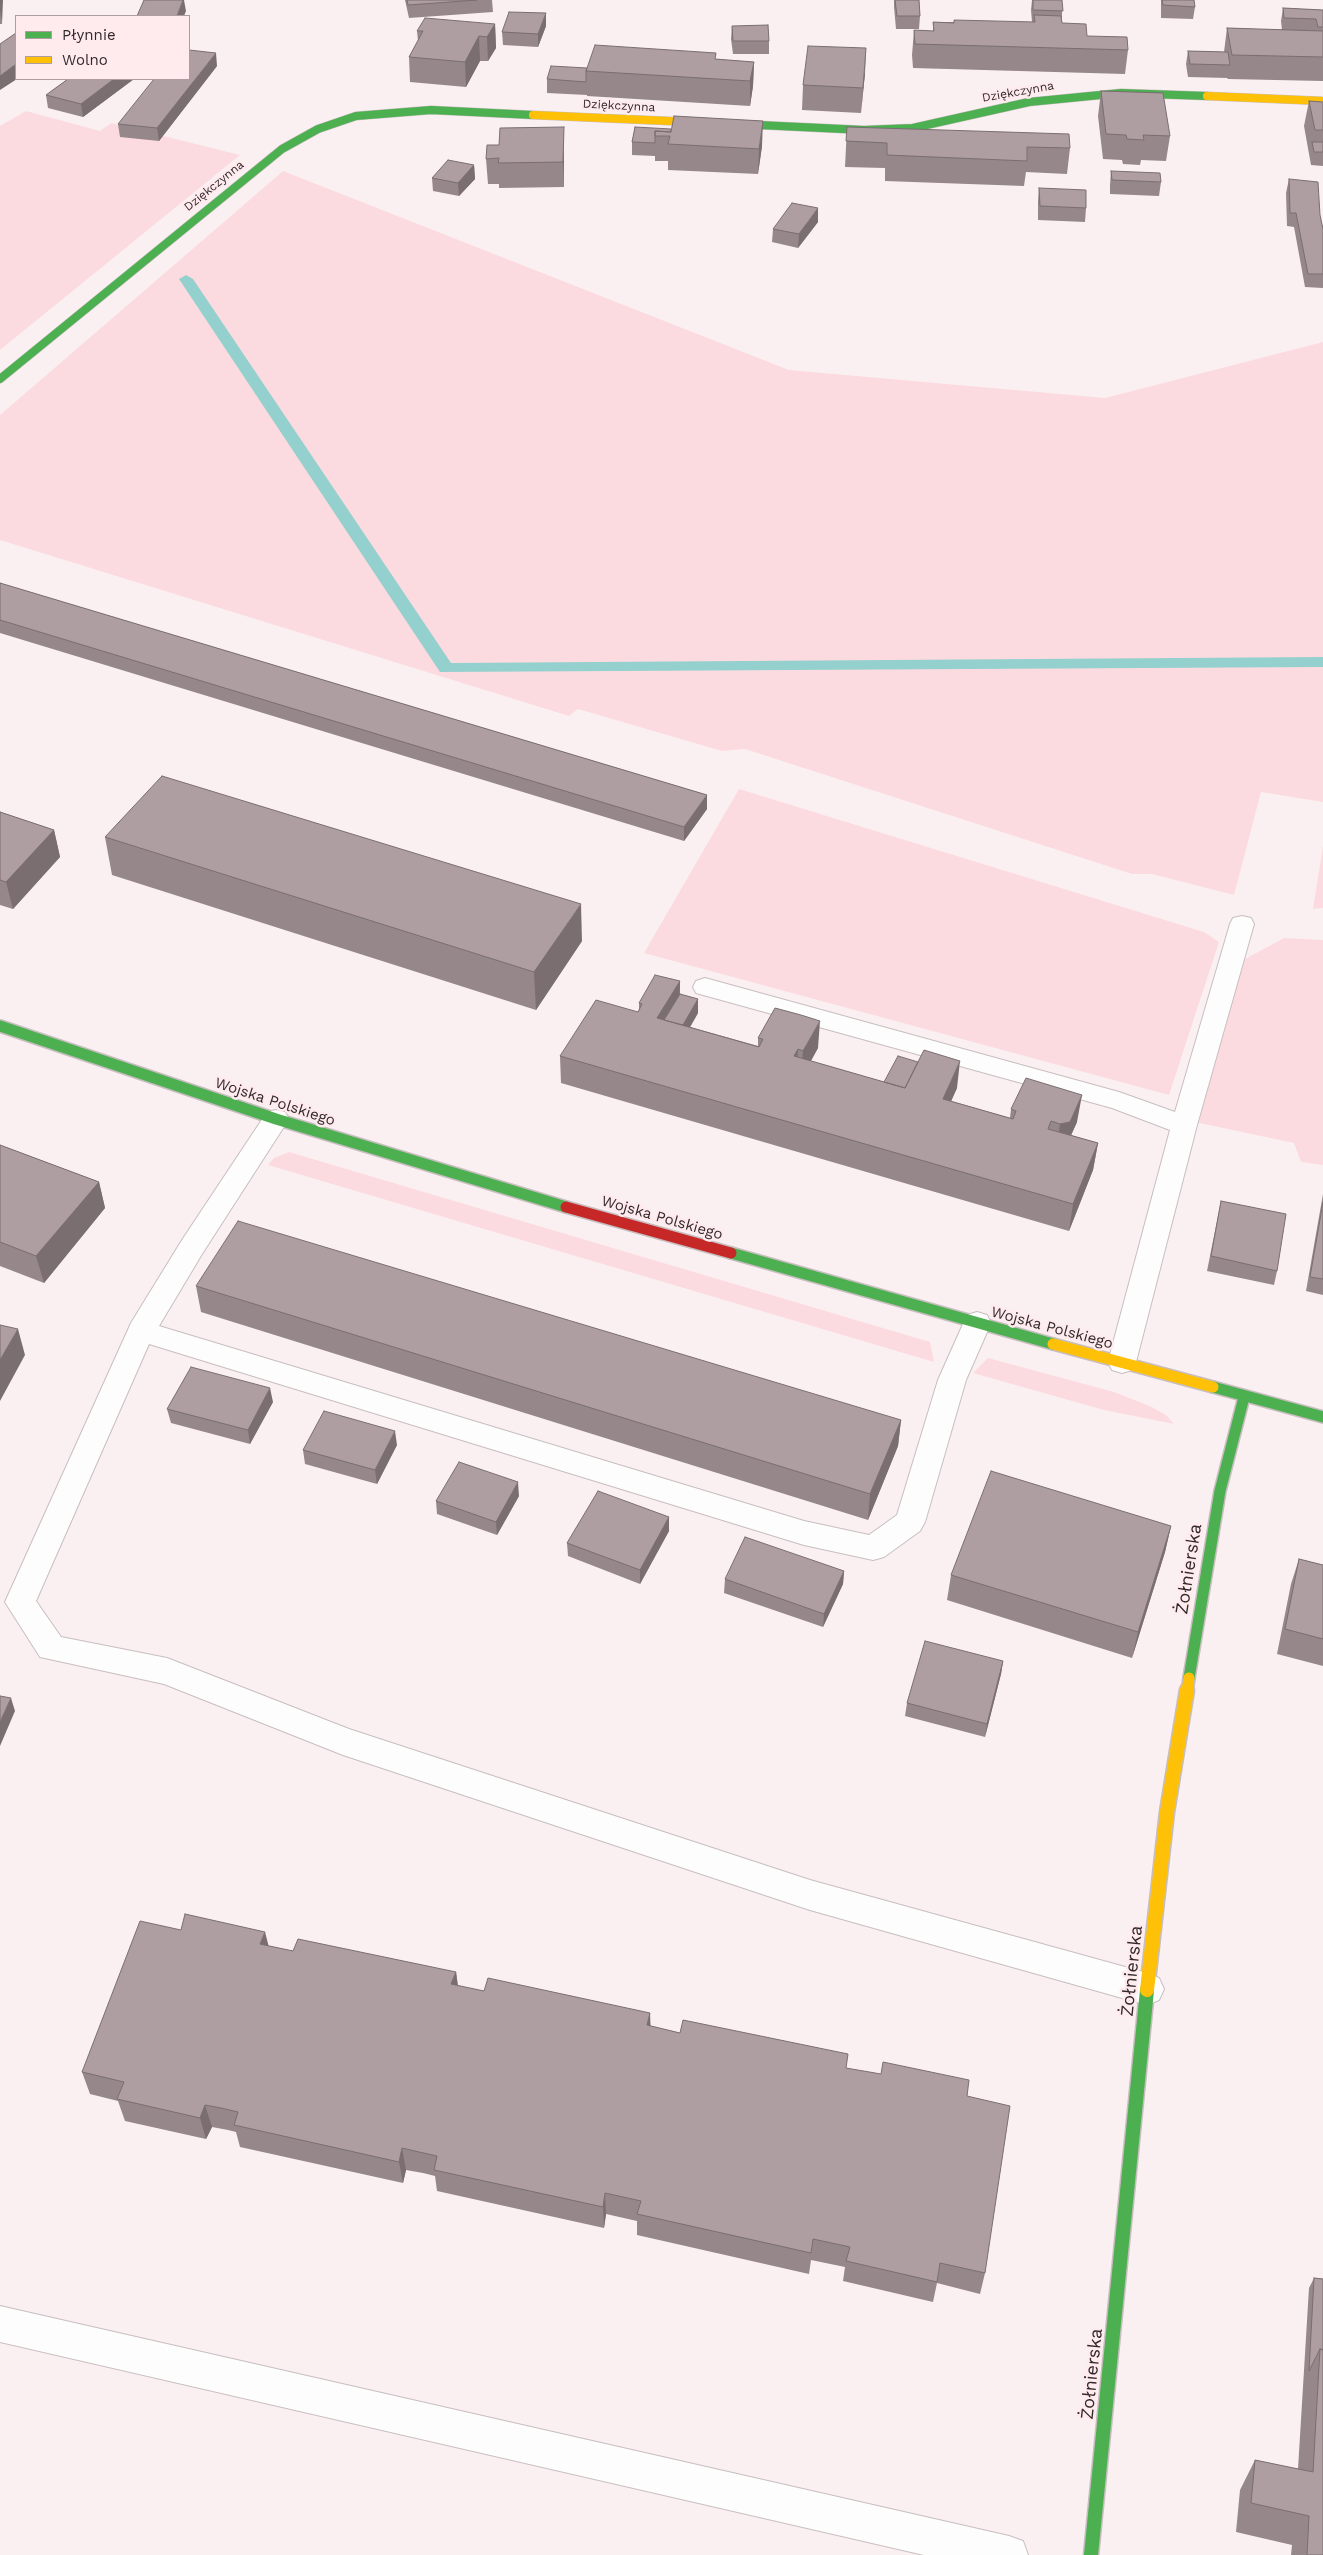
<!DOCTYPE html>
<meta charset="utf-8">
<style>
body{margin:0}
#map{position:relative;width:1323px;height:2555px;overflow:hidden;background:#faf0f2;font-family:"Work Sans",sans-serif}
canvas{display:block}
.legend{position:absolute;left:15px;top:15px;width:175px;height:65px;box-sizing:border-box;background:#ffebee;border:1px solid #ad9da0;margin:0;padding:6px 9px;list-style:none;font-size:15px;color:#31282a}
.legend li{display:flex;align-items:center;gap:10px;height:25px}
.legend b{width:25px;border:1px solid #ad9da0}
</style>
<div id="map">
<canvas width="1323" height="2555"></canvas>
<ul class="legend">
<li><b style="height:6px;background:#4caf50"></b>Płynnie</li>
<li><b style="height:6px;background:#ffc107"></b>Wolno</li>
</ul>
</div>
<script>
const ctx = document.querySelector('canvas').getContext('2d');
ctx.lineJoin = 'round';
function paint(path, color) {
  ctx.fillStyle = color;
  ctx.fill(path, 'evenodd');
}
function toPath(rows) {
  const path = new Path2D();
  for (const r of rows) {
    path.moveTo(r[0], r[1]);
    for (let i = 2; i < r.length; i += 2) path.lineTo(r[i], r[i + 1]);
  }
  return path;
}
function strokePath(path, color, width, dash) {
  ctx.strokeStyle = color;
  ctx.lineWidth = width;
  ctx.lineCap = dash ? 'butt' : 'round';
  ctx.setLineDash(dash || []);
  ctx.stroke(path);
}
function drawText(font, color, halo, rows, align = 'center') {
  ctx.font = font + ' "Work Sans",sans-serif';
  ctx.lineWidth = 5;
  ctx.setLineDash([]);
  ctx.textBaseline = 'middle';
  ctx.strokeStyle = halo;
  ctx.fillStyle = color;
  for (const [text, x, y, turn = 0] of rows) {
    ctx.save();
    ctx.translate(x, y);
    ctx.rotate((+turn || 0) * Math.PI / 180);
    ctx.textAlign = isNaN(turn) ? turn : align;
    if (halo) ctx.strokeText(text, 0, 0);
    ctx.fillText(text, 0, 0);
    ctx.restore();
  }
}
paint(toPath([
 [26,111,100,131,111,123,240,155,0,350,0,126],
 [283,171,789,370,1105,398,1323,342,1323,802,1261,792,1234,895,1152,874,1132,874,745,749,722,751,578,709,569,716,0,540,0,415],
 [739,789,1204,932,1219,942,1169,1095,644,953],
 [1323,846,1323,908,1313,909],
 [1284,938,1323,940,1323,1165,1301,1162,1294,1143,1195,1122,1245,959],
 [289,1152,930,1342,934,1362,268,1165,274,1158],
 [988,1358,1114,1392,1152,1407,1167,1416,1174,1424,1104,1410,973,1373]
]), '#fcdbe0');
paint(toPath([
 [186,275,193,279,451,663,1323,657,1323,667,440,672,179,279,186,275]
]), '#94d0cd');
const lane = toPath([
 [1242,916,1251,918,1254,924,1197,1125,1136,1362,1132,1370,1122,1373,1112,1370,1108,1362,1170,1130,1112,1108,696,993,693,987,696,981,705,978,1119,1092,1175,1112,1230,924,1233,918,1242,916],
 [276,1110,285,1112,289,1119,202,1254,159,1326,804,1521,869,1535,897,1515,938,1380,967,1315,977,1312,987,1315,991,1323,966,1380,925,1522,920,1531,884,1557,873,1560,804,1545,149,1344,36,1601,61,1637,167,1658,349,1729,810,1880,1147,1973,1159,1978,1164,1989,1159,2000,1147,2005,810,1910,343,1755,164,1684,40,1657,5,1602,131,1323,182,1240,267,1112,276,1110],
 [0,2306,1009,2536,1023,2541,1028,2555,924,2555,0,2342,0,2306]
]);
const fastFar2 = toPath([
 [737,124,864,130,913,128,1029,102,1121,93,1207,96],
 [0,379,282,149,318,129,356,116,431,110,533,115]
]);
const fastFar1 = toPath([
 [0,1026,276,1119,566,1207],
 [731,1253,1053,1344],
 [1213,1387,1323,1417],
 [1189,1678,1220,1491,1244,1397]
]);
const fast = toPath([
 [1091,2555,1147,1990]
]);
const slowFar2 = toPath([
 [1207,96,1323,101],
 [533,115,737,124]
]);
const slowFar1 = toPath([
 [1053,1344,1213,1387],
 [1187,1692,1189,1678]
]);
const slow = toPath([
 [1147,1990,1167,1812,1187,1690]
]);
const jam = toPath([
 [566,1207,731,1253]
]);
strokePath(lane, '#c8bec0', 2);
strokePath(fastFar2, '#c8bec0', 9);
strokePath(fastFar1, '#c8bec0', 14);
strokePath(fast, '#c8bec0', 17);
strokePath(slowFar2, '#c8bec0', 9);
strokePath(slowFar1, '#c8bec0', 14);
strokePath(slow, '#c8bec0', 17);
strokePath(jam, '#c8bec0', 14);
paint(lane, '#fefdfd');
strokePath(fastFar2, '#4caf50', 8);
strokePath(fastFar1, '#4caf50', 11);
strokePath(fast, '#4caf50', 14);
strokePath(slowFar2, '#ffc107', 8);
strokePath(slowFar1, '#ffc107', 11);
strokePath(slow, '#ffc107', 14);
strokePath(jam, '#c62828', 11);
paint(toPath([
 [0,0,2,24,0,24],
 [405,0,492,0,493,12,409,18],
 [894,0,919,0,920,16,919,29,896,29,894,7],
 [1032,0,1062,0,1062,23,1087,36,1128,50,1125,74,913,68,912,55,914,30,933,31,933,22,1032,22,1031,10],
 [1161,0,1194,0,1195,7,1193,19,1161,18],
 [1283,8,1323,10,1323,81,1228,79,1227,78,1188,77,1186,64,1188,51,1224,52,1227,28,1282,30,1281,21],
 [495,24,496,48,488,61,480,61,466,87,410,82,409,57,418,41,417,31],
 [546,26,538,47,503,45,502,32],
 [732,26,769,41,769,54,733,54,731,39],
 [716,59,754,62,753,86,750,106,587,96,587,95,547,93,547,79,587,68],
 [217,66,159,141,120,137,118,124],
 [865,73,861,113,802,110,803,85],
 [68,79,134,79,83,117,48,108,46,95],
 [1101,91,1170,136,1166,161,1141,160,1140,165,1123,164,1122,160,1103,159,1098,116],
 [1309,101,1323,102,1323,166,1311,165,1304,126],
 [635,127,762,146,758,174,668,170,668,161,655,161,655,156,632,155,632,142],
 [847,127,1070,148,1067,174,1026,172,1024,186,885,181,885,168,845,167],
 [564,152,564,187,499,188,499,184,488,184,486,159],
 [474,165,475,179,459,196,433,191,432,178],
 [1111,171,1161,182,1159,196,1110,194,1110,185],
 [1289,179,1320,215,1323,229,1323,288,1305,287,1294,227,1287,226,1286,193],
 [1039,188,1086,208,1085,222,1038,220,1038,201],
 [818,222,798,248,772,242,773,229],
 [0,583,707,795,707,809,684,841,0,633],
 [0,812,54,830,60,857,13,909,0,905],
 [105,837,582,941,536,1010,112,875],
 [680,981,680,994,698,999,698,1013,690,1027,758,1046,758,1038,818,1048,811,1061,884,1082,957,1088,951,1101,1010,1118,1011,1109,1077,1122,1071,1135,1098,1143,1093,1170,1069,1231,561,1083,560,1056,638,1012,639,1010,639,1003],
 [0,1145,99,1182,105,1208,44,1283,0,1266],
 [1323,1194,1323,1295,1306,1291],
 [1221,1201,1277,1271,1274,1285,1207,1271],
 [196,1286,901,1420,898,1446,868,1520,201,1312],
 [273,1402,250,1444,171,1423,167,1409],
 [397,1445,377,1484,305,1464,303,1450],
 [519,1496,497,1535,437,1514,436,1501],
 [669,1517,669,1531,640,1584,568,1556,567,1543],
 [1171,1526,1165,1552,1132,1658,947,1600,951,1575],
 [1299,1559,1323,1565,1323,1666,1277,1654,1291,1584],
 [844,1571,843,1584,823,1627,724,1593,725,1579],
 [1003,1661,1001,1674,985,1737,905,1716,907,1703],
 [181,1930,269,1946,293,1951,456,1972,458,1986,484,1991,650,2013,650,2026,680,2033,846,2068,967,2096,985,2273,980,2294,937,2283,933,2302,843,2281,845,2267,811,2260,809,2274,637,2235,637,2221,606,2214,604,2228,437,2191,435,2176,423,2173,406,2170,403,2183,240,2147,236,2132,228,2130,212,2127,206,2139,125,2121,118,2101,90,2094,82,2072],
 [1314,2278,1323,2279,1323,2555,1291,2555,1292,2545,1236,2532,1240,2490,1255,2460,1298,2469,1309,2288]
]), '#96878a');
paint(toPath([
 [0,0,3,0,2,24,0,10],
 [183,0,184,0,186,11,184,16,177,16],
 [546,13,546,26,538,47,538,34],
 [495,24,496,48,488,61,487,37],
 [479,36,480,61,466,87,465,62],
 [866,48,865,73,861,113,863,88],
 [216,53,217,66,159,141,157,128],
 [754,62,753,86,750,106,750,81],
 [16,64,17,79,0,90,0,76],
 [114,79,134,79,83,117,81,104],
 [763,121,762,146,758,174,759,149],
 [564,127,564,187,563,162],
 [474,165,475,179,459,196,458,183],
 [818,208,818,222,798,248,799,234],
 [707,795,707,809,684,841,684,827],
 [54,830,60,857,13,909,6,882],
 [581,904,582,941,536,1010,534,972],
 [680,981,679,1009,665,1033,657,1018],
 [698,999,698,1013,681,1043,681,1028],
 [820,1021,818,1048,801,1078,803,1051],
 [798,1049,796,1076,794,1056],
 [960,1061,957,1088,940,1126,943,1099],
 [1082,1095,1077,1122,1065,1149,1056,1151,1060,1124],
 [1098,1143,1093,1170,1069,1231,1073,1204],
 [99,1182,105,1208,44,1283,36,1256],
 [18,1329,25,1355,0,1401,0,1360],
 [270,1388,273,1402,250,1444,248,1430],
 [901,1420,898,1446,868,1520,870,1494],
 [395,1431,397,1445,377,1484,375,1470],
 [518,1482,519,1496,497,1535,496,1522],
 [669,1517,669,1531,640,1584,640,1570],
 [1171,1526,1165,1552,1132,1658,1138,1632],
 [844,1571,843,1584,823,1627,824,1614],
 [1003,1661,1001,1674,985,1737,987,1724],
 [11,1698,15,1711,0,1746,0,1722],
 [265,1932,271,1955,260,1944],
 [456,1972,459,1995,451,1984],
 [650,2013,651,2035,647,2025],
 [205,2105,212,2127,206,2139,200,2118],
 [402,2148,406,2170,403,2183,399,2162],
 [605,2193,606,2214,604,2228,603,2207]
]), '#7a6e71');
const building = toPath([
 [144,0,183,0,177,16,137,16,144,0],
 [407,0,477,0,408,5,407,0],
 [895,0,919,0,920,16,897,16,895,0],
 [1033,0,1062,0,1063,11,1033,10,1033,0],
 [1162,0,1194,0,1195,7,1163,5,1162,0],
 [1283,8,1323,10,1323,27,1318,27,1316,19,1284,18,1283,8],
 [509,12,546,13,538,34,502,32,509,12],
 [1034,15,1061,16,1062,23,1086,24,1087,36,1127,37,1128,50,915,44,914,30,934,31,933,22,954,23,954,20,1035,22,1034,15],
 [425,18,495,24,487,37,479,36,465,62,409,57,423,31,417,31,425,18],
 [768,25,769,41,733,41,732,26,768,25],
 [1227,28,1323,31,1323,57,1232,55,1227,28],
 [16,33,16,64,0,76,0,44,16,33],
 [595,45,716,53,715,59,754,62,750,81,586,71,595,45],
 [808,46,866,48,863,88,803,85,808,46],
 [189,50,216,53,157,128,118,124,154,79,189,79,189,50],
 [1188,51,1228,52,1230,65,1190,64,1188,51],
 [551,66,587,68,586,71,586,82,547,79,551,66],
 [68,79,114,79,81,104,46,95,68,79],
 [1101,91,1163,93,1170,136,1143,135,1144,140,1127,139,1126,135,1106,134,1101,91],
 [1309,101,1323,102,1323,130,1315,130,1309,101],
 [674,116,763,121,759,149,668,144,670,136,655,136,655,131,671,132,674,116],
 [564,127,563,162,498,163,499,158,486,159,487,145,499,145,500,128,564,127],
 [635,127,671,129,671,132,655,131,655,143,632,142,635,127],
 [847,127,1069,134,1070,148,1027,147,1027,161,887,155,887,143,846,141,847,127],
 [1312,142,1323,142,1323,152,1314,152,1312,142],
 [448,160,474,165,458,183,432,178,448,160],
 [1111,171,1160,173,1161,182,1112,180,1111,171],
 [1289,179,1318,182,1320,215,1323,229,1323,274,1308,274,1296,213,1290,213,1289,179],
 [1039,188,1086,190,1086,208,1040,206,1039,188],
 [792,203,818,208,799,234,773,229,792,203],
 [0,583,707,795,684,827,0,620,0,583],
 [162,776,581,904,534,972,105,837,162,776],
 [0,812,54,830,6,882,0,880,0,812],
 [655,975,680,981,657,1018,759,1047,763,1039,758,1038,775,1008,801,1015,820,1021,803,1051,798,1049,794,1056,905,1088,924,1050,960,1061,943,1099,1013,1119,1016,1111,1011,1109,1026,1078,1082,1095,1070,1122,1060,1124,1051,1121,1048,1129,1098,1143,1073,1204,560,1056,596,1000,638,1012,642,1004,639,1003,655,975],
 [680,994,698,999,683,1025,664,1020,680,994],
 [898,1056,918,1062,905,1088,884,1082,898,1056],
 [0,1145,99,1182,36,1256,0,1242,0,1145],
 [1221,1201,1286,1214,1277,1271,1211,1256,1221,1201],
 [1323,1202,1323,1279,1310,1277,1323,1202],
 [238,1221,901,1420,870,1494,196,1286,238,1221],
 [0,1325,18,1329,0,1360,0,1325],
 [191,1367,270,1388,248,1430,167,1409,191,1367],
 [324,1411,395,1431,375,1470,303,1450,324,1411],
 [459,1462,518,1482,496,1522,436,1501,459,1462],
 [991,1471,1171,1526,1138,1632,951,1575,991,1471],
 [598,1491,669,1517,640,1570,567,1543,598,1491],
 [745,1537,844,1571,824,1614,725,1579,745,1537],
 [1299,1559,1323,1565,1323,1639,1285,1629,1299,1559],
 [925,1641,1003,1661,987,1724,907,1703,925,1641],
 [0,1696,11,1698,0,1722,0,1696],
 [185,1914,265,1932,260,1944,293,1951,298,1939,456,1972,451,1984,484,1991,488,1978,650,2013,647,2025,680,2033,683,2020,848,2054,846,2068,881,2074,883,2062,969,2080,967,2096,1010,2106,985,2273,940,2263,937,2282,846,2261,850,2247,813,2239,811,2253,637,2214,641,2201,605,2193,603,2207,434,2170,437,2156,419,2152,402,2148,399,2162,234,2125,238,2112,221,2108,205,2105,200,2118,117,2099,124,2082,82,2072,140,1921,181,1930,185,1914],
 [1314,2278,1323,2279,1323,2350,1320,2349,1309,2371,1314,2278],
 [1320,2349,1323,2350,1323,2555,1307,2555,1309,2516,1251,2503,1255,2460,1313,2472,1320,2349]
]);
paint(building, '#ae9da1');
strokePath(building, '#7a6e71', 1);
drawText('12px', '#31282a', '#ffebee', [
 ["Dziękczynna",1018,92,-10],
 ["Dziękczynna",619,106,3],
 ["Dziękczynna",214,186,-39]
]);
drawText('15px', '#31282a', '#ffebee', [
 ["Wojska Polskiego",275,1102,18],
 ["Wojska Polskiego",662,1218,16],
 ["Wojska Polskiego",1052,1328,15]
]);
drawText('18px', '#31282a', '#ffebee', [
 ["Żołnierska",1189,1569,-81],
 ["Żołnierska",1132,1971,-84],
 ["Żołnierska",1092,2374,-84]
]);
</script>
